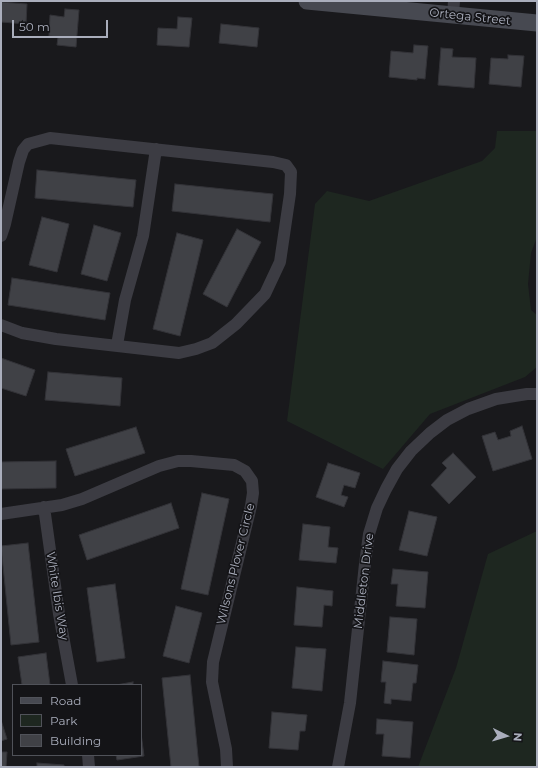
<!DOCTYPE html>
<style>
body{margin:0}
#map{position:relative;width:538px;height:768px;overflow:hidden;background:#19191c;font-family:Montserrat,sans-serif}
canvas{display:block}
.frame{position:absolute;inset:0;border:2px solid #aaaebc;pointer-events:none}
.legend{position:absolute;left:12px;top:684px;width:130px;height:72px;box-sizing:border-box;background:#141417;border:1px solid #505259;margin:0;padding:5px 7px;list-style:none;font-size:12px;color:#aaaebc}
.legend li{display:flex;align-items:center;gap:8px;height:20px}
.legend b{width:20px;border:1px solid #505259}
.north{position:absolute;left:486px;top:716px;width:40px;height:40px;-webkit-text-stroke:3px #141417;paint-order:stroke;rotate:95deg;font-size:11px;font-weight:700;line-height:16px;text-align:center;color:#aaaebc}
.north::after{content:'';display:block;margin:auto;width:14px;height:18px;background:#aaaebc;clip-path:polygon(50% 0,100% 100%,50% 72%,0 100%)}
.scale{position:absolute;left:12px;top:20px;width:96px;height:18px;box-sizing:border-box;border:2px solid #aaaebc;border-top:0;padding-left:5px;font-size:12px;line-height:14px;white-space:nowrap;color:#aaaebc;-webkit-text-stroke:3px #141417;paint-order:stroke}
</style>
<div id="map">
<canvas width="538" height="768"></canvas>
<div class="frame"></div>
<ul class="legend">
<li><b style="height:5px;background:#474951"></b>Road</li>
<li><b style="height:11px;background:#1e2720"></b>Park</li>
<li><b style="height:11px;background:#404146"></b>Building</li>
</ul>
<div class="north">N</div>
<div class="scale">50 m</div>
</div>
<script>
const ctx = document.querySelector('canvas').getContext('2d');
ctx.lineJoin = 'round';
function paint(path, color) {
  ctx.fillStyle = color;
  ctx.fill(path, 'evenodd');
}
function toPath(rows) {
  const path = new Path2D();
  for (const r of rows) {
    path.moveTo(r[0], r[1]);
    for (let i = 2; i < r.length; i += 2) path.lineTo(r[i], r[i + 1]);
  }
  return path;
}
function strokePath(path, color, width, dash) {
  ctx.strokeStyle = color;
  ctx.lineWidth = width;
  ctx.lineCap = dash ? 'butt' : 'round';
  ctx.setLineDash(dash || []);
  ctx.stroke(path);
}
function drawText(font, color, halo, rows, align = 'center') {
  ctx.font = font + ' Montserrat,sans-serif';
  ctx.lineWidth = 3.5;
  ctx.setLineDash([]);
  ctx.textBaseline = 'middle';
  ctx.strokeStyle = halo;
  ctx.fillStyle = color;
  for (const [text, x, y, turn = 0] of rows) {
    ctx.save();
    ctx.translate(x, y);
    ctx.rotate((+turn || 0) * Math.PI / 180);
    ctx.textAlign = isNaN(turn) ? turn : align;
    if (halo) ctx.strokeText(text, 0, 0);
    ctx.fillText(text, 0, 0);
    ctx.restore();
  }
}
paint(toPath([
 [497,131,537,131,537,237,531,253,528,284,531,310,537,315,537,367,525,377,430,414,383,469,287,421,315,204,327,191,369,201,482,161,495,148],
 [537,531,537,767,418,767,456,668,488,554]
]), '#1e2720');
const building = toPath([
 [1,2,27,4,26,24,1,22,1,2],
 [65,9,79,10,76,47,57,45,58,37,49,36,50,15,64,17,65,9],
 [178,17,192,18,189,47,157,45,158,28,177,29,178,17],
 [221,24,259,28,257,47,219,43,221,24],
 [414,45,428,46,425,79,417,78,417,80,389,77,391,51,413,53,414,45],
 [441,48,453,49,452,57,476,58,474,88,438,85,441,48],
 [508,55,524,56,521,87,489,84,491,58,508,59,508,55],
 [37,170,136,180,133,207,35,198,37,170],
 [175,184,273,194,270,222,172,211,175,184],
 [42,217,69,224,57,272,29,265,42,217],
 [94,225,121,233,107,281,81,274,94,225],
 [237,229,261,242,227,307,203,294,237,229],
 [177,233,203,240,180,336,153,329,177,233],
 [12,278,110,293,105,320,8,305,12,278],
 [1,358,35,370,26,396,1,388,1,358],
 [48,372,122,378,120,406,45,400,48,372],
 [522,426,532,459,493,471,482,436,495,432,498,440,511,436,510,431,522,426],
 [136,427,145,453,75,476,66,449,136,427],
 [453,453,476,477,449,504,431,485,447,468,442,463,453,453],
 [56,461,56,488,1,489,1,462,56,461],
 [328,463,360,473,355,488,344,485,341,495,348,497,344,507,316,497,328,463],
 [202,493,229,499,208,595,181,589,202,493],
 [171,503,179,528,87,560,79,535,171,503],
 [409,511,437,517,427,556,399,550,409,511],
 [303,524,330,527,328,547,338,548,336,563,299,560,303,524],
 [28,543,39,642,11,645,1,546,28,543],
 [393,569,428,572,425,608,396,606,398,584,391,584,393,569],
 [115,584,125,658,97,662,87,588,115,584],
 [297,587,333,591,332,606,324,605,322,627,294,625,297,587],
 [176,606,202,613,189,663,163,656,176,606],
 [390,617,417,619,414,655,387,652,390,617],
 [296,647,326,649,322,691,292,688,296,647],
 [46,653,50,685,22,685,18,657,46,653],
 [383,661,418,665,416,683,413,683,411,701,391,699,391,704,384,703,386,682,381,682,383,661],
 [190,675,199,767,171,767,162,678,190,675],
 [133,682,133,685,116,685,133,682],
 [272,712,307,715,305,731,300,731,298,750,269,748,272,712],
 [377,719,413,722,410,758,382,756,384,734,376,734,377,719],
 [1,720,7,739,1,741,1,720],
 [141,733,144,756,117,760,116,755,141,755,141,733],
 [1,752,7,752,6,767,1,767,1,752],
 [37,763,64,765,64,767,37,767,37,763]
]);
paint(building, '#404146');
strokePath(building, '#333338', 1);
strokePath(toPath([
 [453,15,454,1],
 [1,236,5,224,19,162,23,150,28,144,50,138,273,162,286,165,291,172,290,194,280,262,265,294,236,324,212,343,196,349,179,353,56,339,22,333,1,325],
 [117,345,125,300,143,236,156,149],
 [44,507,59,614,72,685],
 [1,514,62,505,82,499,159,466,178,461,191,461,234,465,245,471,252,481,253,493,251,506,213,662,212,682,226,749,227,767],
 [88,755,89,767],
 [338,767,350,703,365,564,369,534,377,508,386,489,397,469,411,451,430,433,447,420,468,409,496,399,527,394,537,394]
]), '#3c3c43', 12);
strokePath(toPath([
 [307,1,537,23]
]), '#474951', 17);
drawText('12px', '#aaaebc', '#141417', [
 ["Ortega Street",470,17,6],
 ["Wilsons Plover Circle",236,564,-76],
 ["Middleton Drive",364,581,-83],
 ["White Ibis Way",57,596,81]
]);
</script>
